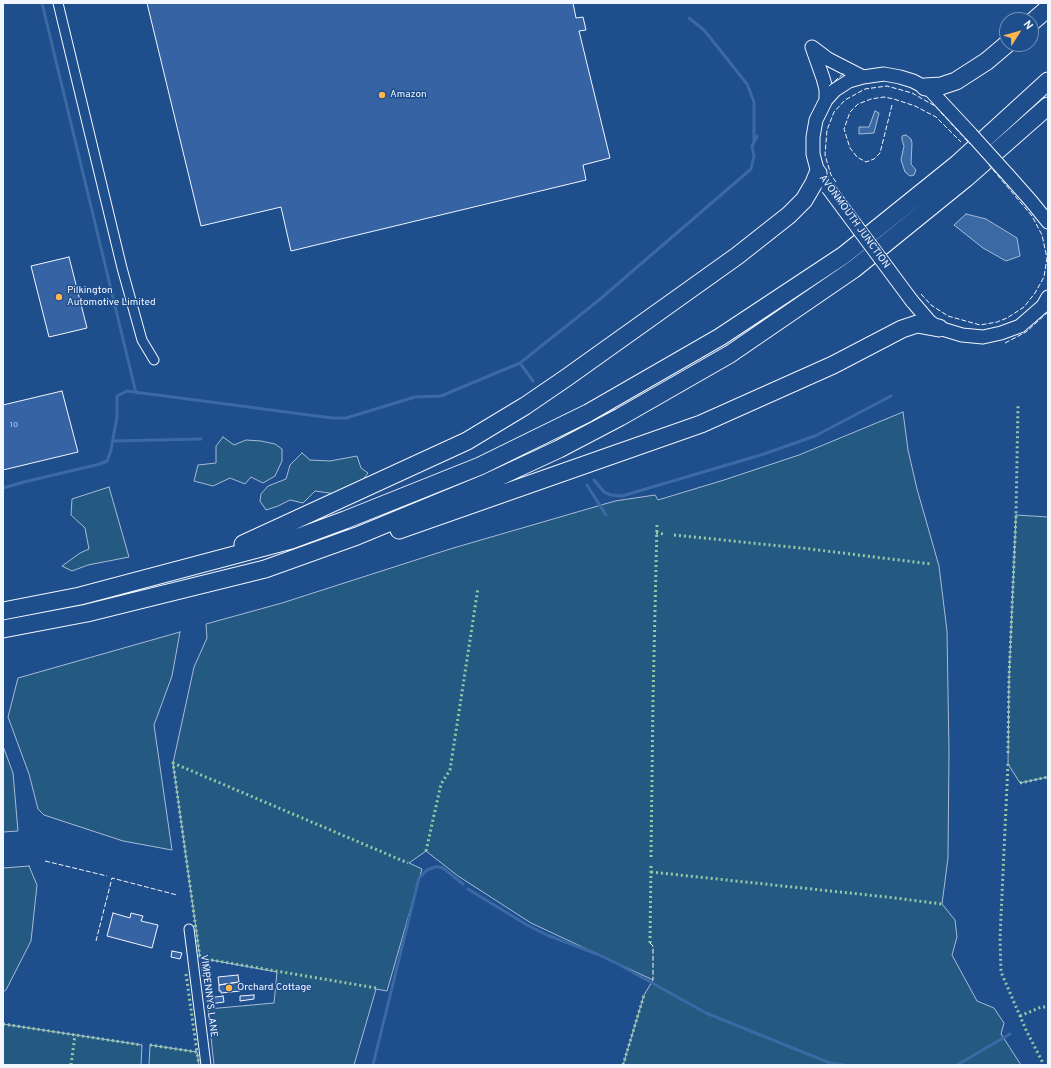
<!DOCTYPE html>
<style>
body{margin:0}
#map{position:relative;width:1051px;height:1068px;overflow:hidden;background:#1f4e8c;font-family:Overpass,sans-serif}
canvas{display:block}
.frame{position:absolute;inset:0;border:4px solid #f2f6ff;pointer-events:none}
.north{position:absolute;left:999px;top:12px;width:40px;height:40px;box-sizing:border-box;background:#1f4e8c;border:1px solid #7391ba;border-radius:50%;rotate:53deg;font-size:11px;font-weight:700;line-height:16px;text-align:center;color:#f2f6ff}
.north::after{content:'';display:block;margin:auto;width:14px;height:18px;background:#ffb74d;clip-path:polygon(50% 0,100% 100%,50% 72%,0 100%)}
</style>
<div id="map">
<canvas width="1051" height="1068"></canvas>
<div class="frame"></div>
<div class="north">N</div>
</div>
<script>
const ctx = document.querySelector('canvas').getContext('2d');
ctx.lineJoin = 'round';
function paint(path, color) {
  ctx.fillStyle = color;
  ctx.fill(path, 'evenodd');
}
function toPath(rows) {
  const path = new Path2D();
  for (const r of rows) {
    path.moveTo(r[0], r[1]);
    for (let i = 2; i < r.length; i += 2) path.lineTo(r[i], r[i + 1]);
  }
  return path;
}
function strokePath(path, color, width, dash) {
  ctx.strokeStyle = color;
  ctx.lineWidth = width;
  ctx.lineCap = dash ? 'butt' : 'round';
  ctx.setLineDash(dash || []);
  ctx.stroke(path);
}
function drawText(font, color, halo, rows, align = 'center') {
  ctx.font = font + ' Overpass,sans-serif';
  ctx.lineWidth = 3;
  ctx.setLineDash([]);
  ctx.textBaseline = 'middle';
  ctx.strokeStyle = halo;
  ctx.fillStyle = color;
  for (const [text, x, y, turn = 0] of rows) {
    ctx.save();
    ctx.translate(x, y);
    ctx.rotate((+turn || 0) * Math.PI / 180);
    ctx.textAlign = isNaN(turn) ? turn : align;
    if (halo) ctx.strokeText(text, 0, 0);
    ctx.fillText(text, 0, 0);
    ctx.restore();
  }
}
const green = toPath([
 [903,412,908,450,917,489,939,566,947,631,949,752,948,858,942,904,955,920,957,937,952,955,977,1001,994,1008,1004,1023,1001,1034,1021,1065,623,1065,644,995,653,980,531,923,458,876,426,851,409,863,422,869,387,991,376,989,354,1065,214,1065,208,1009,274,1003,277,972,200,958,173,763,194,667,207,638,206,624,282,603,450,549,615,501,655,495,658,500,724,480,799,455,903,412],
 [223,437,234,445,246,440,261,441,275,444,282,449,282,461,275,476,263,483,251,477,245,484,230,478,213,486,194,481,198,465,216,463,216,446,223,437],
 [302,453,310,460,330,461,357,456,361,468,368,473,361,482,336,494,315,491,303,503,290,500,278,506,266,510,260,501,261,494,268,486,286,479,290,465,302,453],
 [109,487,129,557,88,565,72,571,62,566,80,553,89,549,85,528,71,515,72,499,109,487],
 [1016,515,1048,517,1048,777,1020,783,1008,764,1009,678,1016,515],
 [180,632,172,676,154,725,172,850,123,841,44,815,38,809,29,774,8,717,18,678,180,632],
 [3,746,13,773,18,831,3,832,3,746],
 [29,866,37,885,31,941,6,990,3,992,3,868,29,866],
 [3,1024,142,1045,141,1065,3,1065,3,1024],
 [150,1045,197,1052,199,1065,149,1065,150,1045]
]);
paint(green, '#245a82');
strokePath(green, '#a8bbd7', 1);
const water = toPath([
 [875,111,879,113,874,133,859,134,859,127,869,127,875,111],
 [906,135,911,139,912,143,911,164,916,170,914,175,910,176,905,172,901,160,904,146,902,140,902,136,906,135],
 [966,214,986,219,1017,238,1020,256,1006,261,983,248,954,225,966,214]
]);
paint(water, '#3b69a3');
strokePath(water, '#a8bbd7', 1);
strokePath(toPath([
 [42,3,136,393],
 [689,18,704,30,747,84,754,102,754,141],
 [520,363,533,381],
 [113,441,201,439],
 [594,480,604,492,611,495,622,496,764,454,815,436,891,396],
 [587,485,606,515],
 [3,488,24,482,100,464,107,461,111,450,117,417,117,396,127,391,332,418,346,418,415,397,441,396,520,363,599,300,751,169,754,156,752,146,757,136],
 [468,889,527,925,547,935,597,954,618,964,706,1013,830,1063,844,1065],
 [373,1065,419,878,427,870,435,867,439,867,443,868,463,884],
 [957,1065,1010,1034]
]), '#3b69a3', 3);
const building = toPath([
 [147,3,573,3,576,18,583,17,586,30,579,31,610,158,583,165,586,180,291,251,281,207,201,226,147,3],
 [69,257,87,328,49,337,31,266,69,257],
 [62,391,78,452,3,470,3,405,62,391],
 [113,913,130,918,131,913,143,916,141,921,158,925,152,948,107,936,113,913],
 [172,951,182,953,180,959,171,957,172,951],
 [209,962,211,975,203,976,201,963,209,962],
 [238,975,239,982,219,985,218,977,238,975],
 [239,982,240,991,221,993,221,991,219,991,219,985,239,982],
 [254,995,254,999,240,1001,240,996,254,995],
 [223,996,224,1002,210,1004,209,998,223,996]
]);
paint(building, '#3563a3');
strokePath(building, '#f2f6ff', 1);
const street = toPath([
 [58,3,122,268,142,340,154,360],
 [189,929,206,1065]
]);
const secondary = toPath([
 [812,47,828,59,863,77],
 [812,47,823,78,826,89,826,100],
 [1008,175,1031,201,1048,222],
 [822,180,818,173,813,154,813,137,816,120,826,100,835,90,849,81,863,77,884,74,900,77,913,81,930,90,971,134],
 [912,301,930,322,939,328,962,335,983,337,1001,333,1020,326,1043,306,1048,297]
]);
const highway = toPath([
 [1031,23,1048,8],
 [925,87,941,86,956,81,987,61,1007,44],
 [399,530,701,424,833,365,902,329,917,324,939,328],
 [243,544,467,441,525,406,566,378,737,256,789,215,804,200,814,183,818,173],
 [3,611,80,596,291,540,345,520,480,466,588,413,720,337,844,255,957,164,1048,81],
 [3,629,87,613,265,569,357,536,488,482,559,449,620,417,730,354,854,269,965,179,1048,106]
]);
strokePath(street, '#f2f6ff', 11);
strokePath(secondary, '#f2f6ff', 15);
strokePath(highway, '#f2f6ff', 19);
strokePath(street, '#1f4e8c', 9);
strokePath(secondary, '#1f4e8c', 13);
strokePath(highway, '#1f4e8c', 17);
const secondaryBridge = toPath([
 [971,134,1008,175],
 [828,188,912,301]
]);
strokePath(secondaryBridge, '#f2f6ff', 15, []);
strokePath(secondaryBridge, '#1f4e8c', 13);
strokePath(toPath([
 [656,533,664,534],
 [674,535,810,549,931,564],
 [1008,753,1009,678,1016,515,1018,406],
 [1008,764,1000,938,1001,972,1026,1030,1044,1065],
 [1020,783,1048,777],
 [426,851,441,784,450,770,478,588],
 [651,857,653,699,657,523],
 [651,872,887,897,942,904],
 [650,943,651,864],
 [186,974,197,1052],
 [376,988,200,958,173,763,408,863],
 [1020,1016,1041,1007,1048,1007],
 [3,1024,142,1045],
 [150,1045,197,1052,199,1065],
 [71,1065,75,1035],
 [623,1065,644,995]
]), '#97c8a6', 3, [2, 3]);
strokePath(toPath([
 [829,86,844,73],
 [892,105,880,153,874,159,866,162,857,157,850,148,844,129,850,112,858,104,871,99,884,97,894,99,915,106,936,117,961,142],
 [836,182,831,175,825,155,827,130,834,112,845,100,865,89,887,86,912,93,935,106,970,144],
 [921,294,931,305,948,316,980,325,997,322,1007,318,1024,307,1035,293,1044,277,1047,258,1042,235,1032,216,989,165],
 [1005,343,1026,332,1048,312],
 [45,861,107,876],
 [96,941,112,878,177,895],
 [650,943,653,946,653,980]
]), '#f2f6ff', 1, [5, 2]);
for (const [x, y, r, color] of [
 [382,95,4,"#ffb74d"],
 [59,297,4,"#ffb74d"],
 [229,988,4,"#ffb74d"]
]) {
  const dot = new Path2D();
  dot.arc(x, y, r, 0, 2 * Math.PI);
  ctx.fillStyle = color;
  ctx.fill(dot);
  strokePath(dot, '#1f4e8c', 1.5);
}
drawText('8px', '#c3d1e8', null, [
 ["10",14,425]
]);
drawText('10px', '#f2f6ff', '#1f4e8c', [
 ["Amazon",390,95],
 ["Pilkington",67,291],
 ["Automotive Limited",67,303],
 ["Orchard Cottage",237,988]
], 'left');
drawText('10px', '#f2f6ff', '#1f4e8c', [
 ["AVONMOUTH JUNCTION",854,222,54],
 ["VIMPENNYS LANE",208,996,83]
]);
</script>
